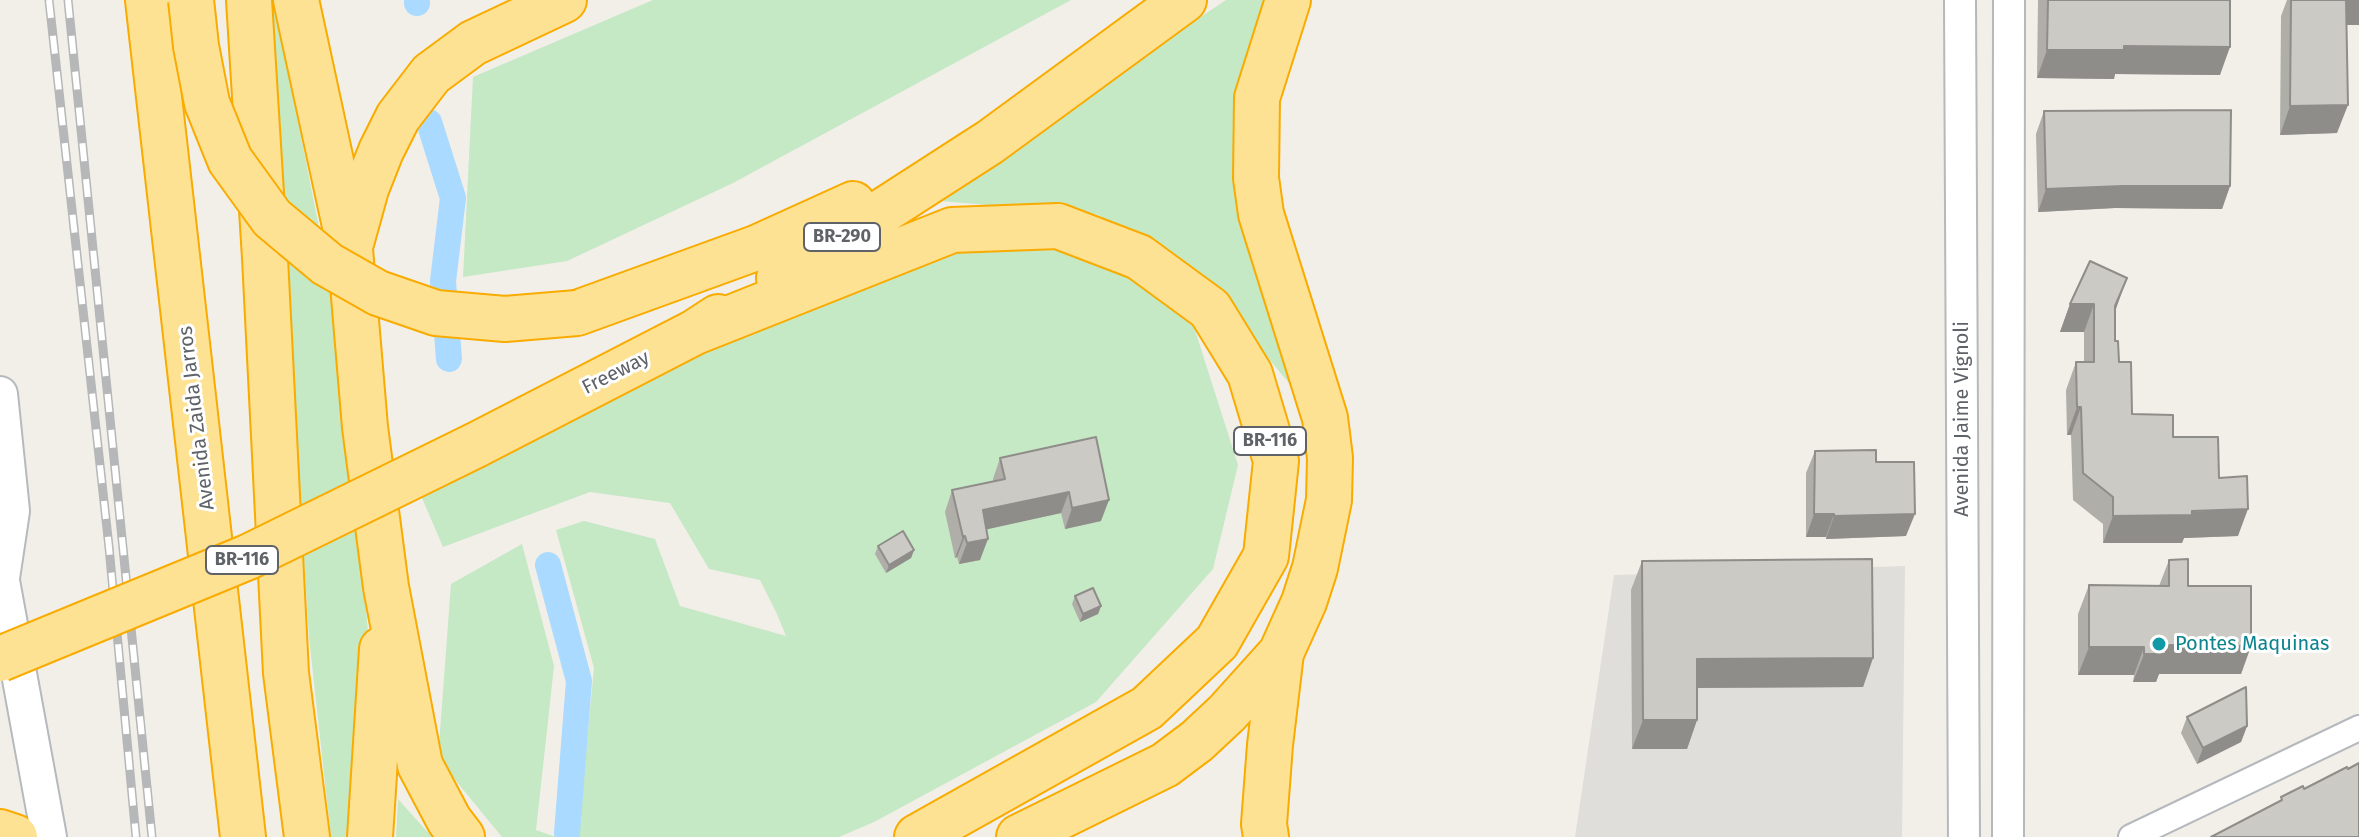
<!DOCTYPE html>
<style>
body{margin:0}
canvas{display:block;background:#f1efe8}
</style>
<canvas width="2359" height="837"></canvas>
<script>
const ctx = document.querySelector('canvas').getContext('2d');
ctx.lineJoin = 'round';
function paint(path, color) {
  ctx.fillStyle = color;
  ctx.fill(path, 'evenodd');
}
function toPath(rows) {
  const path = new Path2D();
  for (const r of rows) {
    path.moveTo(r[0], r[1]);
    for (let i = 2; i < r.length; i += 2) path.lineTo(r[i], r[i + 1]);
  }
  return path;
}
function strokePath(path, color, width, dash) {
  ctx.strokeStyle = color;
  ctx.lineWidth = width;
  ctx.lineCap = dash ? 'butt' : 'round';
  ctx.setLineDash(dash || []);
  ctx.stroke(path);
}
function drawText(font, color, halo, rows, align = 'center') {
  ctx.font = font + ' "Fira Sans",sans-serif';
  ctx.lineWidth = 6;
  ctx.setLineDash([]);
  ctx.textBaseline = 'middle';
  ctx.strokeStyle = halo;
  ctx.fillStyle = color;
  for (const [text, x, y, turn = 0] of rows) {
    ctx.save();
    ctx.translate(x, y);
    ctx.rotate((+turn || 0) * Math.PI / 180);
    ctx.textAlign = isNaN(turn) ? turn : align;
    if (halo) ctx.strokeText(text, 0, 0);
    ctx.fillText(text, 0, 0);
    ctx.restore();
  }
}
paint(toPath([
 [1905,566,1902,837,1575,837,1614,575]
]), '#e0deda');
paint(toPath([
 [269,0,274,0,341,339,370,653,358,837,331,837,309,637],
 [653,0,1071,0,733,183,567,261,463,277,473,77],
 [1226,0,1269,0,1239,96,1293,388,1197,272,1096,214,928,200],
 [1051,243,1131,273,1194,327,1238,465,1213,569,1096,702,874,822,839,837,578,837,594,668,556,530,584,521,655,539,680,606,786,636,777,614,760,580,709,569,670,503,590,492,443,547,419,491,705,345,941,249],
 [522,544,554,666,536,830,556,837,502,837,438,759,451,584],
 [398,799,432,837,396,837]
]), '#c5e8c5');
strokePath(toPath([
 [417,0,417,3],
 [429,122,453,198,443,281,449,359],
 [548,565,579,681,567,833]
]), '#aadaff', 26);
const minor = toPath([
 [2131,837,2359,728]
]);
const tertiary = toPath([
 [1960,0,1964,837],
 [2008,837,2009,0]
]);
const secondary = toPath([
 [0,394,12,511,2,578],
 [0,570,49,837]
]);
const motorway = toPath([
 [148,0,243,837],
 [249,0,265,258,286,673,307,837],
 [296,0,350,249,365,427,386,587,420,765,449,820,462,837],
 [351,243,366,189,381,151,398,117,431,74,473,43,564,0],
 [779,278,990,142,1184,0],
 [577,313,756,248,853,204],
 [695,332,952,230,1058,226,1139,257,1210,309,1250,374,1276,461,1266,556,1217,642,1147,708,917,837],
 [476,445,695,332,718,317],
 [0,832,15,837],
 [370,837,382,649],
 [1019,837,1165,765,1197,741,1227,713,1281,653,1304,602,1315,568,1329,500,1330,458,1325,418,1261,214,1256,178,1257,98,1288,0],
 [1266,837,1264,824,1270,745,1281,653]
]);
strokePath(minor, '#b5b8bc', 28);
strokePath(tertiary, '#b5b8bc', 34);
strokePath(secondary, '#b6babf', 38);
strokePath(motorway, '#f9ab00', 48);
strokePath(minor, '#fff', 24);
strokePath(tertiary, '#fff', 30);
strokePath(secondary, '#fff', 34);
strokePath(motorway, '#fde293', 44);
const rail = toPath([
 [49,0,109,547,136,837],
 [68,0,152,837]
]);
strokePath(rail, '#b6b7b8', 9);
strokePath(rail, '#fff', 6, [18]);
const motorwayBridge = toPath([
 [191,0,196,46,207,103,230,160,272,218,327,264,378,293,436,313,505,319,577,313],
 [0,659,248,557,476,445]
]);
strokePath(motorwayBridge, '#f9ab00', 48, []);
strokePath(motorwayBridge, '#fde293', 44);
paint(toPath([
 [2038,0,2230,0,2220,75,2115,74,2114,79,2037,78],
 [2287,0,2359,0,2359,25,2346,25,2337,133,2280,135,2281,16],
 [2044,111,2230,186,2222,209,2115,208,2038,212,2036,134],
 [2070,304,2117,306,2115,312,2115,341,2132,414,2173,437,2219,478,2238,536,2184,538,2182,543,2103,543,2103,524,2073,500,2071,435,2067,435,2066,390,2076,362,2084,362,2084,332,2060,332],
 [1096,437,1101,521,1065,529,1061,513,986,529,980,560,959,564,957,557,955,558,945,512,952,490,993,481,993,479,1000,458],
 [1815,451,1876,462,1906,536,1826,539,1826,537,1806,537,1806,473],
 [878,546,914,550,911,558,886,573,875,554],
 [2169,560,2188,586,2251,646,2241,674,2159,674,2156,682,2133,682,2134,675,2078,675,2078,614,2089,585,2159,586],
 [1642,561,1873,658,1863,687,1697,688,1697,720,1687,749,1632,749,1631,590],
 [1075,596,1101,606,1098,614,1080,622,1072,604],
 [2187,717,2247,726,2241,742,2197,764,2181,733]
]), '#afaea9');
paint(toPath([
 [2344,0,2359,0,2359,25,2335,25],
 [2124,46,2230,47,2220,75,2115,74,2114,79,2037,78,2047,50],
 [2348,105,2337,133,2280,135,2290,106],
 [2123,186,2230,186,2222,209,2115,208,2038,212,2046,189],
 [2127,278,2117,306,2105,333,2115,306],
 [2070,304,2094,304,2084,332,2060,332],
 [2077,407,2081,407,2071,435,2067,435],
 [1069,492,1061,513,975,532,983,510],
 [1109,500,1101,521,1065,529,1072,508],
 [2248,509,2238,536,2184,538,2182,543,2103,543,2113,516],
 [1814,514,1834,514,1826,537,1806,537],
 [1915,514,1906,536,1826,539,1834,516],
 [965,536,957,557,955,558,963,537],
 [988,539,980,560,959,564,967,543],
 [914,550,911,558,886,573,889,565],
 [1101,606,1098,614,1080,622,1083,614],
 [2166,645,2251,646,2241,674,2159,674,2156,682,2133,682,2144,654],
 [2089,647,2144,647,2134,675,2078,675],
 [1873,658,1863,687,1686,688,1697,659],
 [1643,720,1697,720,1687,749,1632,749],
 [2247,726,2241,742,2197,764,2203,748]
]), '#8f8d8a');
const building = toPath([
 [2048,0,2230,0,2230,47,2124,46,2124,50,2047,50,2048,0],
 [2291,0,2346,0,2348,105,2290,106,2291,0],
 [2231,110,2230,186,2123,186,2046,189,2044,111,2231,110],
 [2090,261,2127,278,2115,306,2115,341,2118,341,2119,362,2131,362,2132,414,2173,415,2173,437,2218,437,2219,478,2247,476,2248,509,2192,511,2192,515,2113,516,2113,497,2083,473,2081,407,2077,407,2076,362,2094,362,2094,304,2070,304,2090,261],
 [1096,437,1109,500,1072,508,1069,492,983,510,988,539,967,543,965,536,963,537,952,490,1005,479,1000,458,1096,437],
 [1876,450,1876,462,1914,462,1915,514,1834,516,1834,514,1814,514,1815,451,1876,450],
 [903,531,914,550,889,565,878,546,903,531],
 [1872,559,1873,658,1697,659,1697,720,1643,720,1642,561,1872,559],
 [2188,559,2188,586,2251,586,2251,646,2166,645,2166,654,2144,654,2144,647,2089,647,2089,585,2169,586,2169,560,2188,559],
 [1093,588,1101,606,1083,614,1075,596,1093,588],
 [2246,687,2247,726,2203,748,2187,717,2246,687],
 [2359,763,2359,837,2211,837,2282,800,2281,797,2303,786,2304,789,2347,767,2348,769,2359,763]
]);
paint(building, '#cccac5');
strokePath(building, '#8f8d8a', 2);
for (const [x, y, r, color] of [
 [2159,644,8,"#0f9aa8"]
]) {
  const dot = new Path2D();
  dot.arc(x, y, r, 0, 2 * Math.PI);
  ctx.fillStyle = color;
  ctx.fill(dot);
  strokePath(dot, '#fff', 3);
}
for (const [x, y, w] of [
 [842,237,76],
 [1270,441,72],
 [242,560,72]
]) {
  const box = new Path2D();
  box.roundRect(x - w / 2, y - 14, w, 28, 6);
  ctx.fillStyle = '#fff';
  ctx.fill(box);
  strokePath(box, '#5f6368', 2);
}
drawText('bold 18px', '#5f6368', null, [
 ["BR-290",842,237],
 ["BR-116",1270,441],
 ["BR-116",242,560]
]);
drawText('20px', '#5f6368', '#fff', [
 ["Freeway",616,373,-27],
 ["Avenida Zaida Jarros",197,418,-97],
 ["Avenida Jaime Vignoli",1962,419,-90]
]);
drawText('20px', '#0d838f', '#fff', [
 ["Pontes Maquinas",2175,644]
], 'left');
</script>
